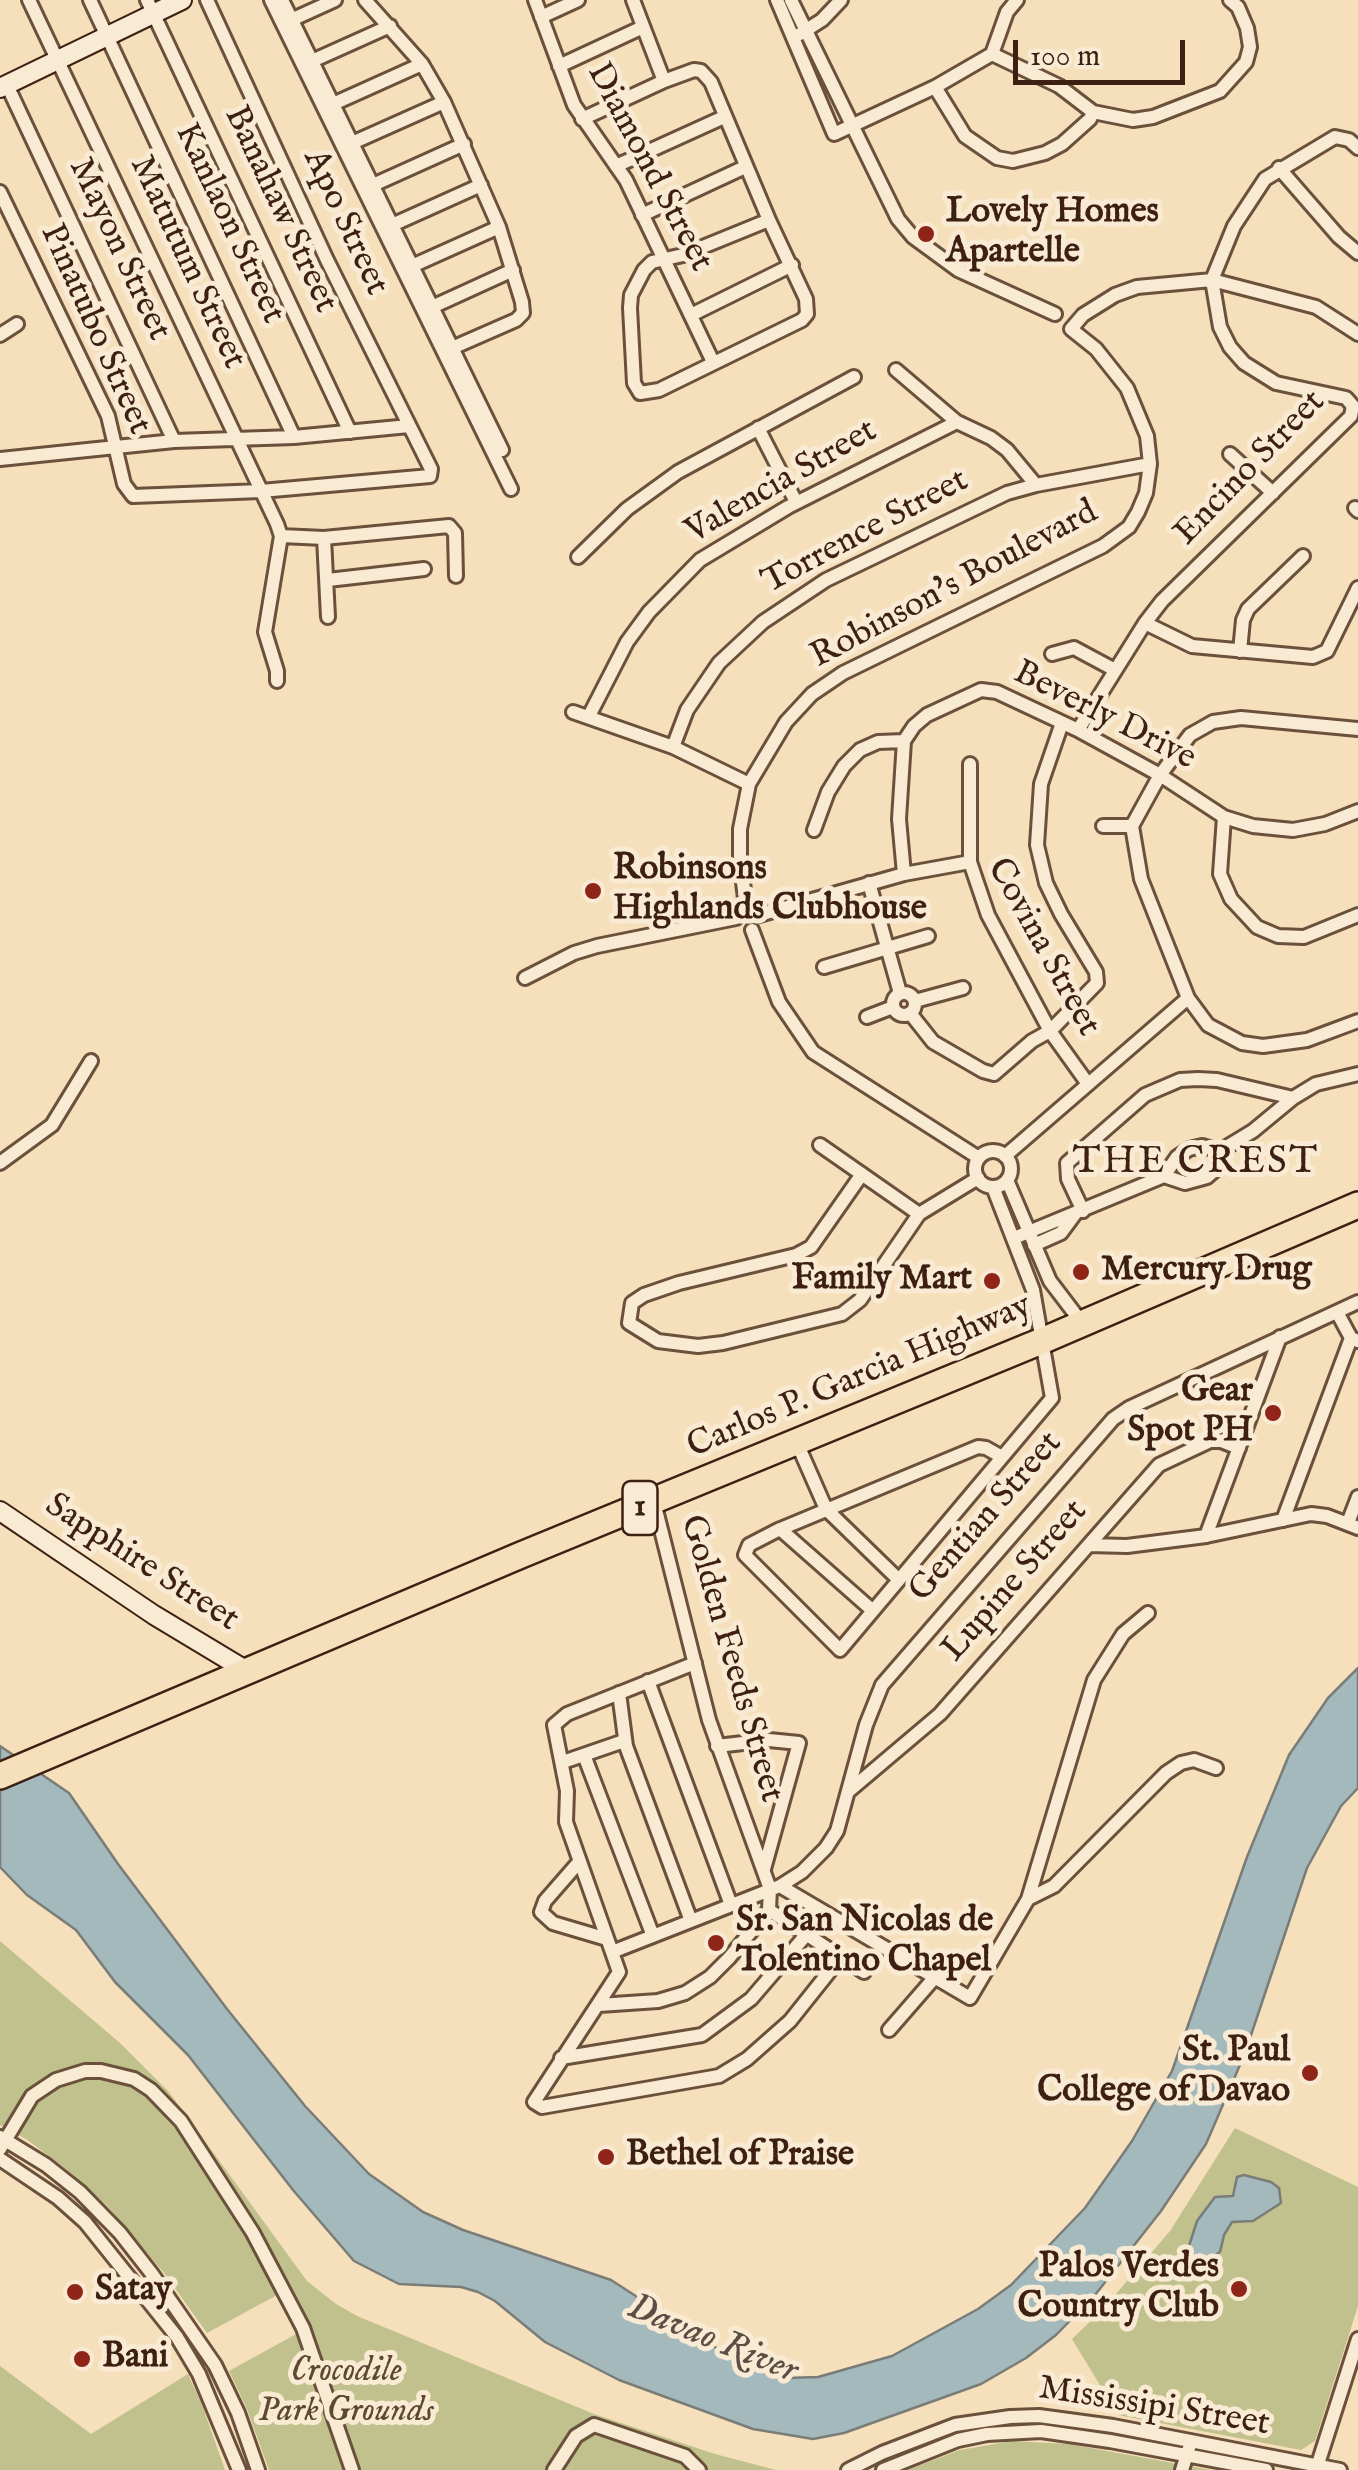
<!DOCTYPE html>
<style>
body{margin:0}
#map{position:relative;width:1358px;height:2470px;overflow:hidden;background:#f6dfbb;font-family:"IM FELL English",serif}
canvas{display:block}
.scale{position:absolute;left:1013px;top:40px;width:172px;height:45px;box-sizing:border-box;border:5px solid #3d2012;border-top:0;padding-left:12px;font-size:30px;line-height:35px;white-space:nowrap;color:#3d2012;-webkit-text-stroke:8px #f9ead3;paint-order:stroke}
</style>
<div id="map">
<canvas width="1358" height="2470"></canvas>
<div class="scale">100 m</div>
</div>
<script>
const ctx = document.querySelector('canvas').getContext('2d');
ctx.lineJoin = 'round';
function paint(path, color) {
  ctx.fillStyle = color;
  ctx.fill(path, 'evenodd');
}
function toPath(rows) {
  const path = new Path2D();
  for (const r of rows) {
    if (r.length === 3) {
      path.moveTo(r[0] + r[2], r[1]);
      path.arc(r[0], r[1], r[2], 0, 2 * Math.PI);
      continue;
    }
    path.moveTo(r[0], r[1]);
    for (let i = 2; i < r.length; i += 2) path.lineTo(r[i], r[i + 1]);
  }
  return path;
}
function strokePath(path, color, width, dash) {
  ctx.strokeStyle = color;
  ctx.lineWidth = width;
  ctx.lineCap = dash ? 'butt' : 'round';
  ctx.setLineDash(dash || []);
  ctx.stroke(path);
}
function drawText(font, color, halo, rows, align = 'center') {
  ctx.font = font + ' "IM FELL English",serif';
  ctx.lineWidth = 10;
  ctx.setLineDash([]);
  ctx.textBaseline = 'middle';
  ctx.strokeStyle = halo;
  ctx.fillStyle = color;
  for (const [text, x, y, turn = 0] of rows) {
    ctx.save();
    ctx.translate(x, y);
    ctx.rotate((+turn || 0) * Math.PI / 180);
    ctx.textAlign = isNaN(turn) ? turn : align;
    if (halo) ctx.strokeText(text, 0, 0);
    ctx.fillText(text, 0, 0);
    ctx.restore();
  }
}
paint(toPath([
 [0,1941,120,2043,169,2092,307,2281,336,2304,357,2316,594,2414,715,2454,776,2470,269,2470,247,2409,229,2371,298,2333,277,2295,207,2333,164,2273,108,2207,65,2168,26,2139,0,2125],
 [1235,2128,1358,2187,1358,2306,1315,2441,1301,2450,1118,2415,1072,2339,1103,2309,1170,2231],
 [0,2366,91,2434,188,2374,202,2405,225,2470,0,2470],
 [1012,2441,1069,2444,1211,2470,907,2470,960,2450]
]), '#c0c18d');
const water = toPath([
 [1358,1668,1358,1788,1341,1806,1307,1868,1245,2053,1228,2093,1206,2144,1161,2211,1095,2295,1056,2335,1026,2358,981,2384,844,2433,813,2439,753,2429,619,2380,545,2342,495,2301,478,2292,461,2287,399,2284,354,2261,293,2190,188,2055,115,1982,76,1930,27,1895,0,1867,0,1746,69,1793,118,1864,227,2009,305,2106,369,2174,423,2212,463,2230,611,2280,721,2351,786,2378,818,2377,892,2356,978,2309,1011,2285,1085,2208,1132,2141,1172,2071,1247,1857,1289,1755,1328,1698,1358,1668],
 [1244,2175,1271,2182,1279,2188,1281,2203,1253,2221,1232,2222,1224,2235,1220,2252,1203,2262,1193,2261,1188,2249,1197,2221,1215,2197,1233,2196,1237,2177,1244,2175]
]);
paint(water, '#a3b9bc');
strokePath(water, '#7a7c78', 2.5);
const street = toPath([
 [29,0,277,524,281,536,265,632,277,671,277,681],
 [90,0,294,437],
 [147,0,350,432],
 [271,0,511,489],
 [282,0,502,450],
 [365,0,422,64,444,102,499,227,522,302,523,313,516,320,452,348],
 [535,0,574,105,626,180,713,362],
 [633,0,664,81],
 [777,0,834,134,935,87,992,54,1007,12,1017,0],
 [791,0,898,219,913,237,958,270,1055,314],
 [541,17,578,0],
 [291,20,335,0],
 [800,34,822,20,841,0],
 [992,54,1059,86,1093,112,1133,120,1153,117,1220,91,1246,62,1250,47,1247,28,1238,7,1230,0],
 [312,61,390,26],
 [559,66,643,27],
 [7,85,174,441],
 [935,87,965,136,997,158,1013,161,1045,153,1062,144,1090,119,1093,112],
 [333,104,422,64],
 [582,119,664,81,694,70,701,71,711,82,769,220],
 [352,143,444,102],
 [616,166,724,117],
 [1279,168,1339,237,1358,253],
 [373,185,464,144],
 [0,192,108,416,124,484,133,496,261,491,430,476,431,469,327,260,207,0],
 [642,215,745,167],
 [769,220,806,299,807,314,802,320,659,390,640,393,634,383,630,308,631,295,644,270,652,262,683,255,769,220],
 [392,225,481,185],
 [412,266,499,227],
 [432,307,513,270],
 [691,315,792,265],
 [0,335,17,324],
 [896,370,957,422,991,438,1007,450,1036,485],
 [758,428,796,502],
 [1230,454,1273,493],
 [0,459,174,441,294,437,409,426],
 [1355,508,1358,511],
 [281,536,324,538,449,526,455,533,456,576],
 [324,538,328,617],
 [578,557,627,509,678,472,854,377],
 [328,580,424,569],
 [1145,623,1192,646,1313,657,1327,651,1358,588],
 [1240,651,1243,620,1248,609,1303,556],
 [1052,654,1074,648,1115,670],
 [573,712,673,747,749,784],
 [589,716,627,642,649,612,700,560,788,507,957,422],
 [1358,729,1241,718,1213,722,1190,735,1160,775,1132,826,1141,879,1188,998,1208,1025,1242,1043,1263,1046,1307,1040,1358,1021],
 [1078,730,1145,623,1162,601,1351,416,1353,406,1346,398,1276,383,1244,363,1230,347,1220,327,1212,280,1234,226,1265,179,1335,137,1349,140,1358,148],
 [673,747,687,710,719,663,763,622,826,580,1007,493,1036,485,1150,464],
 [970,764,970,862,988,915,1050,1031,1088,1084],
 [1224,817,1220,874,1231,899,1257,927,1278,936,1304,937,1358,915],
 [1103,826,1132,826],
 [814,830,828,792,844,766,860,750,878,742,904,741],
 [904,874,899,819,904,741,914,726,927,715,981,690,997,692,1078,730,1160,775,1224,817,1253,826,1293,830,1325,824,1358,811],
 [869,883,900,993],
 [746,907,740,857,740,829,749,784,786,722,812,694,843,673,1103,546,1129,527,1138,512,1146,493,1150,464,1147,436,1127,388,1096,349,1071,329,1083,315,1115,295,1137,287,1212,280,1316,307,1358,334],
 [759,915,904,874,970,862],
 [752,930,779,1002,813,1052,979,1158],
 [824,967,928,936],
 [525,978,574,953,597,946,736,918],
 [904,1004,11],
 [915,1001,963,988],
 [910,1013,933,1042,983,1071,994,1074,1032,1041,1050,1031,1097,983,1096,972,1061,914,1046,883,1037,845,1041,784,1062,723],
 [867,1017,893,1007],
 [820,1145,919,1214],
 [993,1169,18],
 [1005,1156,1188,998],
 [0,1163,52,1125,91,1061],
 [862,1174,811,1247,796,1255,679,1283,644,1295,632,1303,629,1323,658,1341,698,1346,723,1343,842,1314,860,1300,919,1214,978,1178],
 [1164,1176,1185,1183,1207,1177,1215,1170,1220,1151,1253,1131,1293,1098,1316,1084,1358,1074],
 [1007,1180,1050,1281,1082,1323],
 [993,1187,1033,1290,1052,1398,840,1650,745,1555,749,1545,778,1530,978,1447,986,1448,1002,1457],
 [1083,1211,1068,1179,1067,1163,1145,1095,1180,1080,1198,1079,1217,1080,1293,1098],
 [1014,1238,1164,1176,1177,1157,1189,1149,1202,1146,1220,1151],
 [1034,1245,1061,1233,1075,1214],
 [1337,1312,1351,1338,1358,1341],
 [797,1443,826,1509,899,1580],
 [1283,1520,1351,1338],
 [1348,1523,1358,1497],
 [780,1529,872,1610],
 [1206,1536,1280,1337],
 [1089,1545,1127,1546,1206,1536,1311,1514,1327,1516,1358,1528],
 [695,1663,567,1714,554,1725,567,1791,566,1822,619,1972,534,2102,542,2107,719,2076,747,2059,790,2021,841,1957],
 [648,1681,731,1905],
 [619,1693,626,1746,691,1921],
 [717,1746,769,1740,799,1743,764,1869],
 [584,1755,653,1936],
 [563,1762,624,1741],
 [849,1791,940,1714,1159,1465,1210,1441,1221,1441,1239,1448],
 [579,1862,545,1901,541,1912,553,1923,607,1939],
 [780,1886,970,1998,1028,1899,1094,1680,1123,1634,1148,1613],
 [1028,1899,1054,1886,1166,1773,1181,1763,1194,1760,1216,1768],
 [769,1910,864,1972],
 [612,1952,780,1886,802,1872,826,1848,837,1831,866,1725,882,1685,1113,1419,1129,1408,1358,1302],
 [599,2005,658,2001,685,1993,710,1977,729,1958,769,1910,770,1889,709,1720,654,1502],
 [889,2030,936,1976],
 [561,2058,702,2035,751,1999,806,1935],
 [0,2137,46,2165,80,2192,120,2233,152,2274,215,2365,238,2413,258,2470],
 [0,2149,32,2096,56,2080,85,2071,101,2071,134,2079,151,2090,181,2121,253,2233,303,2328,352,2470],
 [0,2159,58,2198,85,2222,177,2337,199,2374,239,2470],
 [554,2470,576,2436,594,2425,685,2456,699,2470],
 [848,2470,882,2453,955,2425,1010,2417,1039,2416,1113,2426,1340,2470],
 [883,2470,958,2440,987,2434,1041,2431,1110,2441,1266,2470],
 [1182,2470,1189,2448],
 [1316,2470,1358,2339]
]);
const secondary = toPath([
 [0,88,182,0],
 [0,1511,154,1615,247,1671]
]);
const highway = toPath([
 [0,1776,521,1555,1044,1340,1358,1205]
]);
strokePath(street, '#6b503c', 18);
strokePath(secondary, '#3d2012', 22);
strokePath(highway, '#3d2012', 30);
strokePath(street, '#f9ead3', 12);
strokePath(secondary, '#f9ead3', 18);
strokePath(highway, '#f6dfbb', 25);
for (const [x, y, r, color] of [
 [926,234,10,"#8f2418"],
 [593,891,10,"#8f2418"],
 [1081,1272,10,"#8f2418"],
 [992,1281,10,"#8f2418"],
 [1273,1413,10,"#8f2418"],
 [716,1943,10,"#8f2418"],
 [1310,2073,10,"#8f2418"],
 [606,2157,10,"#8f2418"],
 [1239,2289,10,"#8f2418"],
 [75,2292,10,"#8f2418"],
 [82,2359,10,"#8f2418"]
]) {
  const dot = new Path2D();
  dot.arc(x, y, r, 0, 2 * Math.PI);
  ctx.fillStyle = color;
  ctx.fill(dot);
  strokePath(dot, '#f9ead3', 4);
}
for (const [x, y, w] of [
 [640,1508,35]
]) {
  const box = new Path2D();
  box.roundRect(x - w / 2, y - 27, w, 54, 8);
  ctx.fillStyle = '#f9ead3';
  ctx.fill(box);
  strokePath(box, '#3d2012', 2.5);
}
drawText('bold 32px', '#3d2012', null, [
 ["1",640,1508]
]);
drawText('35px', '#3d2012', '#f9ead3', [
 ["Diamond Street",648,168,62],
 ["Banahaw Street",279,210,65],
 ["Apo Street",344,223,65],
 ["Kanlaon Street",228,224,65],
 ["Mayon Street",118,250,65],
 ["Matutum Street",186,263,65],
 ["Pinatubo Street",94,330,66],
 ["Encino Street",1251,469,-46],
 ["Valencia Street",782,483,-30],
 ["Torrence Street",866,533,-28],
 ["Robinson's Boulevard",955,586,-28],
 ["Beverly Drive",1104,717,27],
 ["Covina Street",1042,948,61],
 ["Carlos P. Garcia Highway",860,1378,-23],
 ["Gentian Street",987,1518,-49],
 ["Sapphire Street",141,1564,33],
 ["Lupine Street",1016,1582,-49],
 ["Golden Feeds Street",730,1659,74],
 ["Mississipi Street",1154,2408,9]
]);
drawText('bold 35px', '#3d2012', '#f9ead3', [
 ["Lovely Homes",946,214],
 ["Apartelle",946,254],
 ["Robinsons",613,871],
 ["Highlands Clubhouse",613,911],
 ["Mercury Drug",1101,1272],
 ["Family Mart",972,1281,"right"],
 ["Gear",1253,1393,"right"],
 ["Spot PH",1253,1433,"right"],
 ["Sr. San Nicolas de",736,1923],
 ["Tolentino Chapel",736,1963],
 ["St. Paul",1290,2053,"right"],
 ["College of Davao",1290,2093,"right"],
 ["Bethel of Praise",626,2157],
 ["Palos Verdes",1219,2269,"right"],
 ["Country Club",1219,2309,"right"],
 ["Satay",95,2292],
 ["Bani",102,2359]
], 'left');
drawText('italic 35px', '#5e4831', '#f9ead3', [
 ["Crocodile",346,2373],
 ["Park Grounds",346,2413]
]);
ctx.letterSpacing = '2.5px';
drawText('38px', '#3d2012', '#f9ead3', [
 ["THE CREST",1196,1164]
]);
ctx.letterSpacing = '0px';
drawText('italic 38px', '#5c4e45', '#f9ead3', [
 ["Davao River",712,2341,22]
]);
</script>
